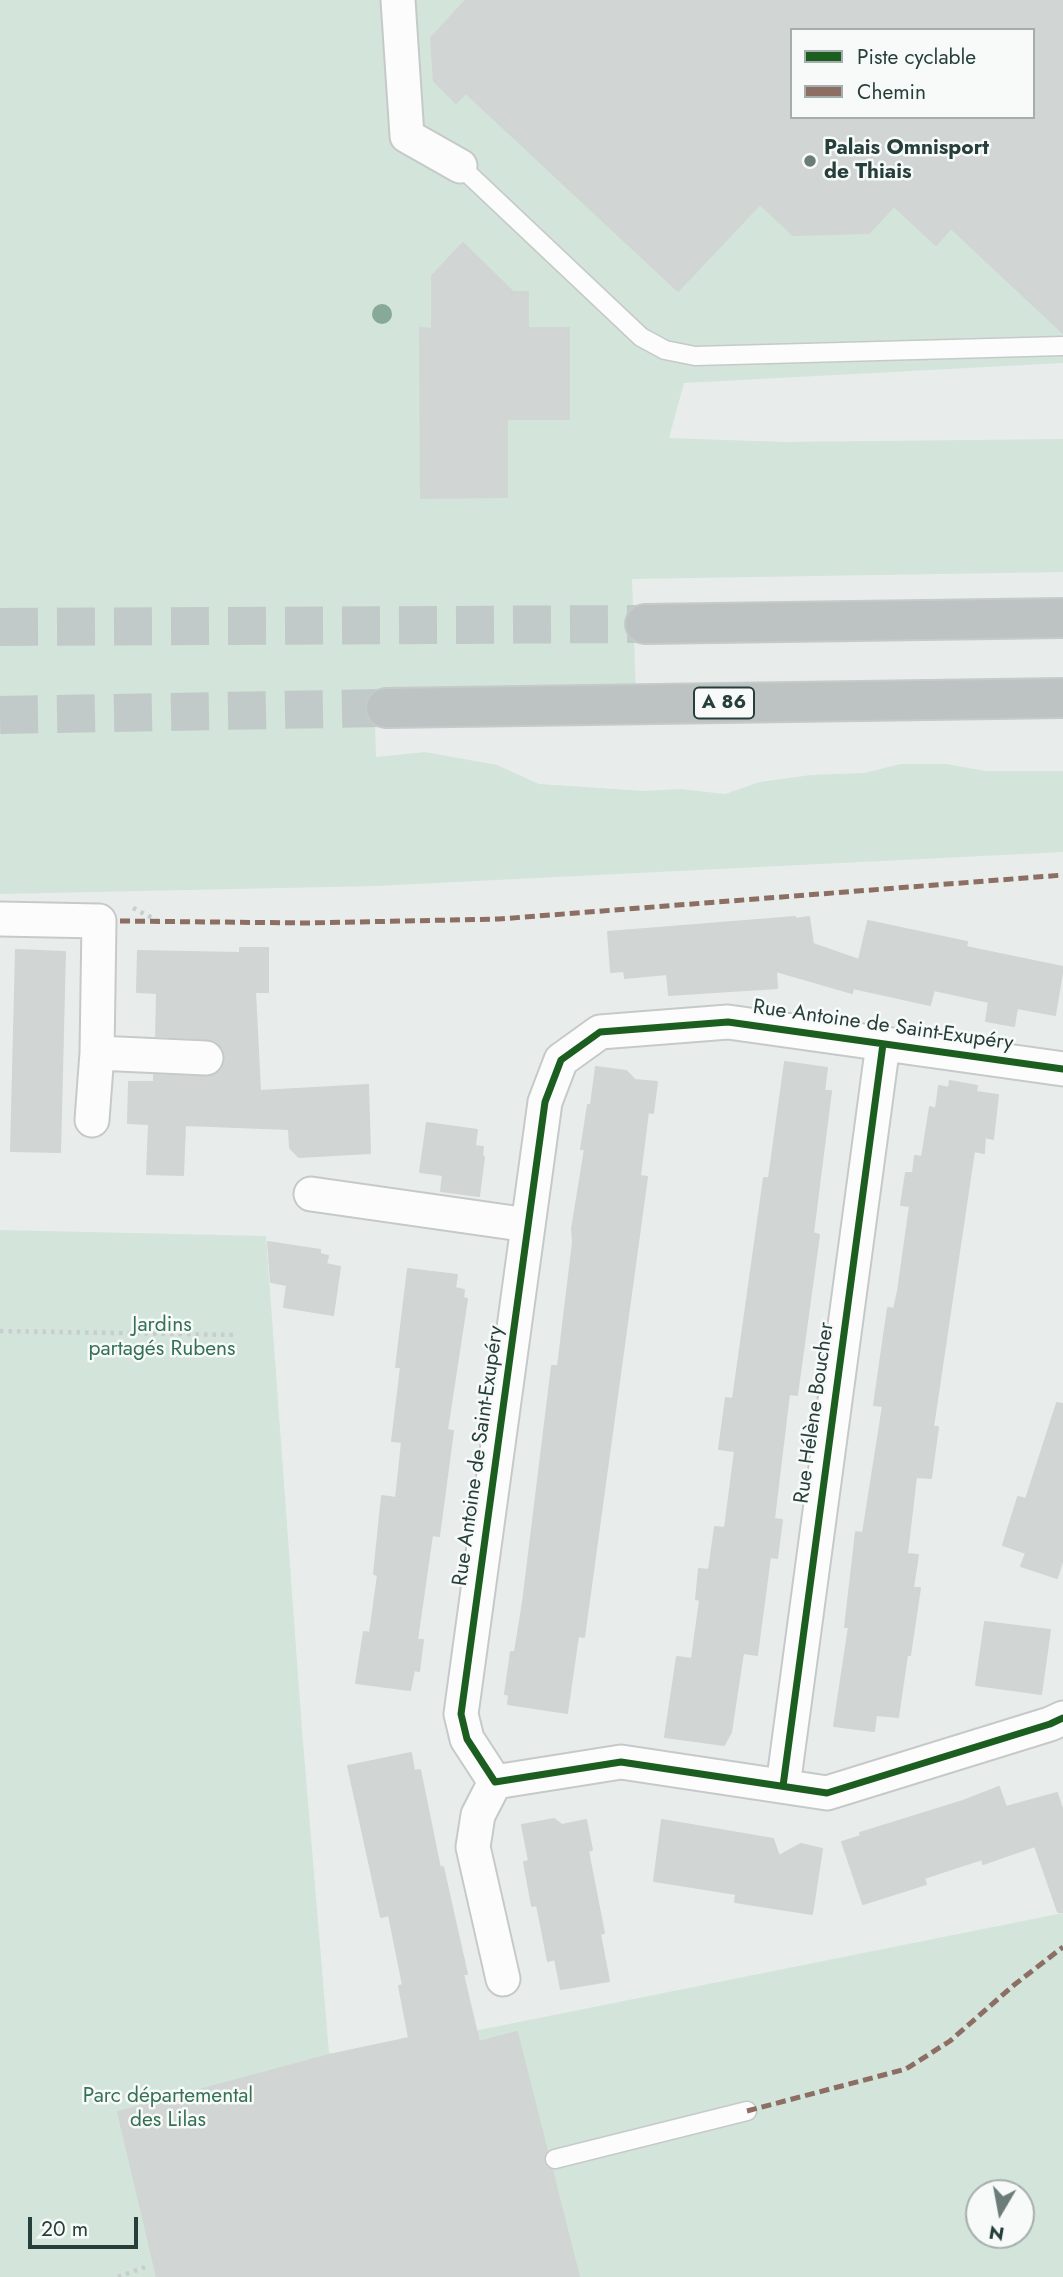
<!DOCTYPE html>
<meta charset="utf-8">
<style>
body{margin:0}
#map{position:relative;width:1063px;height:2277px;overflow:hidden;background:#e8edeb;font-family:Jost,sans-serif}
canvas{display:block}
.legend{position:absolute;left:790px;top:28px;width:245px;height:91px;box-sizing:border-box;background:#f7faf9;border:2px solid #a4afad;margin:0;padding:9px 12px;list-style:none;font-size:21px;color:#273f3b}
.legend li{display:flex;align-items:center;gap:14px;height:35px}
.legend b{width:35px;border:2px solid #a4afad}
.north{position:absolute;left:965px;top:2179px;width:70px;height:70px;box-sizing:border-box;background:#f7faf9;border:2px solid #a4afad;border-radius:50%;rotate:190deg;font-size:19px;font-weight:700;line-height:28px;text-align:center;color:#273f3b}
.north::after{content:'';display:block;margin:auto;width:24px;height:32px;background:#6b7c79;clip-path:polygon(50% 0,100% 100%,50% 72%,0 100%)}
.scale{position:absolute;left:28px;top:2217px;width:110px;height:32px;box-sizing:border-box;border:4px solid #273f3b;border-top:0;padding-left:9px;font-size:21px;line-height:24px;white-space:nowrap;color:#273f3b;-webkit-text-stroke:5px #f7faf9;paint-order:stroke}
</style>
<div id="map">
<canvas width="1063" height="2277"></canvas>
<ul class="legend">
<li><b style="height:9px;background:#1b5e20"></b>Piste cyclable</li>
<li><b style="height:9px;background:#8d6e63"></b>Chemin</li>
</ul>
<div class="north">N</div>
<div class="scale">20 m</div>
</div>
<script>
const ctx = document.querySelector('canvas').getContext('2d');
ctx.lineJoin = 'round';
function paint(path, color) {
  ctx.fillStyle = color;
  ctx.fill(path, 'evenodd');
}
function toPath(rows) {
  const path = new Path2D();
  for (const r of rows) {
    path.moveTo(r[0], r[1]);
    for (let i = 2; i < r.length; i += 2) path.lineTo(r[i], r[i + 1]);
  }
  return path;
}
function strokePath(path, color, width, dash) {
  ctx.strokeStyle = color;
  ctx.lineWidth = width;
  ctx.lineCap = dash ? 'butt' : 'round';
  ctx.setLineDash(dash || []);
  ctx.stroke(path);
}
function drawText(font, color, halo, rows, align = 'center') {
  ctx.font = font + ' Jost,sans-serif';
  ctx.lineWidth = 5;
  ctx.setLineDash([]);
  ctx.textBaseline = 'middle';
  ctx.strokeStyle = halo;
  ctx.fillStyle = color;
  for (const [text, x, y, turn = 0] of rows) {
    ctx.save();
    ctx.translate(x, y);
    ctx.rotate((+turn || 0) * Math.PI / 180);
    ctx.textAlign = isNaN(turn) ? turn : align;
    if (halo) ctx.strokeText(text, 0, 0);
    ctx.fillText(text, 0, 0);
    ctx.restore();
  }
}
paint(toPath([
 [0,0,1063,0,1063,363,684,383,669,438,784,442,1063,439,1063,572,632,579,636,695,374,691,376,757,425,752,497,765,539,784,645,791,680,789,725,794,760,782,811,775,864,773,901,764,946,764,986,771,1063,771,1063,852,375,886,0,894],
 [792,30,1033,30,1033,117,792,117],
 [0,1230,266,1236,302,1730,329,2053,349,2056,1063,1913,1063,2277,0,2277],
 [979,2193,1021,2193,1021,2235,979,2235]
]), '#d3e4da');
const building = toPath([
 [466,0,1063,0,1063,333,951,228,936,245,894,206,869,233,793,235,760,204,678,291,466,93,456,103,434,81,431,38,466,0],
 [792,30,1033,30,1033,117,792,117,792,30],
 [463,243,513,292,528,292,528,328,569,328,569,419,507,419,507,497,421,498,420,328,432,329,432,276,463,243],
 [795,917,795,919,809,917,813,944,859,960,868,921,967,942,966,947,1063,967,1055,1015,1017,1008,1014,1026,986,1021,989,1002,934,990,930,1005,853,988,852,993,776,971,777,988,669,995,667,974,625,978,624,971,611,972,608,932,795,917],
 [240,948,268,948,268,992,255,992,260,1091,368,1085,370,1153,299,1157,290,1148,289,1129,185,1125,183,1175,147,1174,149,1124,128,1123,129,1082,154,1082,154,1075,205,1077,214,1075,222,1069,225,1058,223,1049,216,1041,208,1039,156,1036,157,993,137,992,138,951,240,953,240,948],
 [16,950,65,952,60,1152,11,1151,16,950],
 [785,1062,827,1068,824,1091,831,1091,813,1233,819,1235,797,1395,789,1394,774,1519,782,1520,777,1558,770,1557,757,1655,743,1653,731,1732,724,1745,665,1737,677,1657,692,1659,700,1600,696,1599,699,1569,709,1570,715,1527,725,1528,735,1451,719,1449,726,1398,733,1399,764,1178,769,1178,785,1062],
 [596,1067,626,1071,635,1080,657,1082,653,1113,648,1112,640,1176,647,1177,584,1637,578,1636,567,1713,508,1704,509,1695,505,1694,511,1652,515,1652,523,1602,552,1366,558,1366,573,1242,572,1229,585,1149,581,1149,588,1105,591,1105,596,1067],
 [950,1081,977,1086,976,1092,998,1095,993,1139,985,1137,984,1153,974,1151,933,1427,938,1427,931,1478,916,1477,907,1554,918,1555,913,1588,920,1588,910,1655,907,1655,898,1717,876,1715,874,1731,834,1726,849,1627,845,1627,856,1532,863,1533,883,1406,874,1405,888,1308,894,1309,898,1291,910,1206,901,1205,906,1173,913,1173,915,1156,922,1157,930,1107,936,1109,939,1086,949,1088,950,1081],
 [427,1123,477,1130,475,1146,483,1147,482,1156,484,1157,479,1196,441,1191,443,1175,420,1172,427,1123],
 [268,1242,320,1250,320,1254,328,1256,326,1264,340,1267,333,1315,284,1307,287,1285,271,1282,268,1242],
 [408,1269,457,1275,455,1288,464,1290,463,1298,467,1299,447,1430,453,1431,439,1536,432,1535,417,1640,423,1640,419,1671,414,1670,410,1690,356,1683,364,1632,370,1633,378,1575,374,1574,382,1496,396,1498,402,1442,392,1441,401,1367,396,1367,408,1269],
 [1057,1403,1063,1404,1063,1559,1057,1578,1021,1566,1026,1553,1003,1545,1018,1497,1026,1499,1057,1403],
 [985,1622,1050,1630,1041,1694,976,1685,985,1622],
 [411,1753,414,1771,420,1770,440,1868,443,1867,467,1974,463,1974,479,2042,517,2032,547,2151,544,2162,552,2170,579,2277,157,2277,118,2112,329,2055,409,2038,399,1986,403,1985,389,1915,381,1917,348,1766,411,1753],
 [999,1787,1006,1807,1057,1793,1063,1812,1063,1912,1058,1912,1035,1846,983,1864,982,1859,924,1878,926,1884,863,1904,842,1842,861,1836,860,1833,963,1801,999,1787],
 [554,1819,562,1825,586,1820,592,1850,588,1851,604,1933,600,1934,609,1981,561,1989,555,1959,548,1961,537,1905,532,1906,524,1862,529,1861,522,1825,554,1819],
 [662,1820,773,1839,779,1856,801,1844,822,1849,812,1914,735,1902,736,1894,654,1881,662,1820]
]);
paint(building, '#d1d5d4');
strokePath(building, '#d1d5d4', 2);
strokePath(toPath([
 [0,627,645,624],
 [0,715,386,708]
]), '#c1cac8', 38, [38, 19]);
const lane = toPath([
 [460,166,641,337,665,350,695,356,1063,346],
 [555,2159,747,2111]
]);
const street = toPath([
 [398,0,407,136,460,166],
 [0,919,99,921,97,1053,92,1120],
 [97,1053,206,1058],
 [1063,1069,728,1022,600,1032,561,1060,545,1102,461,1714,467,1739,495,1782,621,1762,827,1793,1050,1724,1063,1718],
 [311,1194,528,1225],
 [495,1782,478,1815,473,1847,503,1979],
 [783,1786,883,1044]
]);
const highway = toPath([
 [645,624,1063,618],
 [386,708,1063,698]
]);
strokePath(lane, '#c5cac8', 21);
strokePath(street, '#c5cac8', 37);
strokePath(highway, '#c4cbc9', 42);
strokePath(toPath([
 [133,908,160,922],
 [0,1331,238,1335],
 [118,2277,145,2267]
]), '#c7cecd', 4.5, [3.5, 5]);
strokePath(lane, '#fcfcfc', 18);
strokePath(street, '#fcfcfc', 33);
strokePath(highway, '#bdc3c2', 38);
strokePath(toPath([
 [120,921,307,923,499,919,1063,875],
 [747,2111,906,2069,950,2041,1014,1985,1063,1947]
]), '#8d6e63', 5, [10, 5]);
strokePath(toPath([
 [1063,1069,728,1022,600,1032,561,1060,545,1102,461,1714,467,1739,495,1782,621,1762,827,1793,1050,1724,1063,1718],
 [783,1786,883,1044]
]), '#1b5e20', 7);
ctx.fillStyle = '#86a998';
for (const [x, y] of [
 [382,314]
]) {
  ctx.beginPath();
  ctx.arc(x, y, 10, 0, 2 * Math.PI);
  ctx.fill();
}
for (const [x, y, r, color] of [
 [810,161,7,"#6b7c79"]
]) {
  const dot = new Path2D();
  dot.arc(x, y, r, 0, 2 * Math.PI);
  ctx.fillStyle = color;
  ctx.fill(dot);
  strokePath(dot, '#f7faf9', 2.5);
}
for (const [x, y, w] of [
 [724,703,60]
]) {
  const box = new Path2D();
  box.roundRect(x - w / 2, y - 15.5, w, 31, 5);
  ctx.fillStyle = '#f7faf9';
  ctx.fill(box);
  strokePath(box, '#273f3b', 2);
}
drawText('bold 19px', '#273f3b', null, [
 ["A 86",724,703]
]);
drawText('bold 21px', '#273f3b', '#f7faf9', [
 ["Palais Omnisport",824,149],
 ["de Thiais",824,173]
], 'left');
drawText('21px', '#273f3b', '#f7faf9', [
 ["Rue Antoine de Saint-Exupéry",883,1026,8],
 ["Rue Hélène Boucher",815,1413,-82],
 ["Rue Antoine de Saint-Exupéry",479,1456,-82]
]);
drawText('21px', '#357254', '#f7faf9', [
 ["Jardins",162,1326],
 ["partagés Rubens",162,1350],
 ["Parc départemental",168,2097],
 ["des Lilas",168,2121]
]);
</script>
